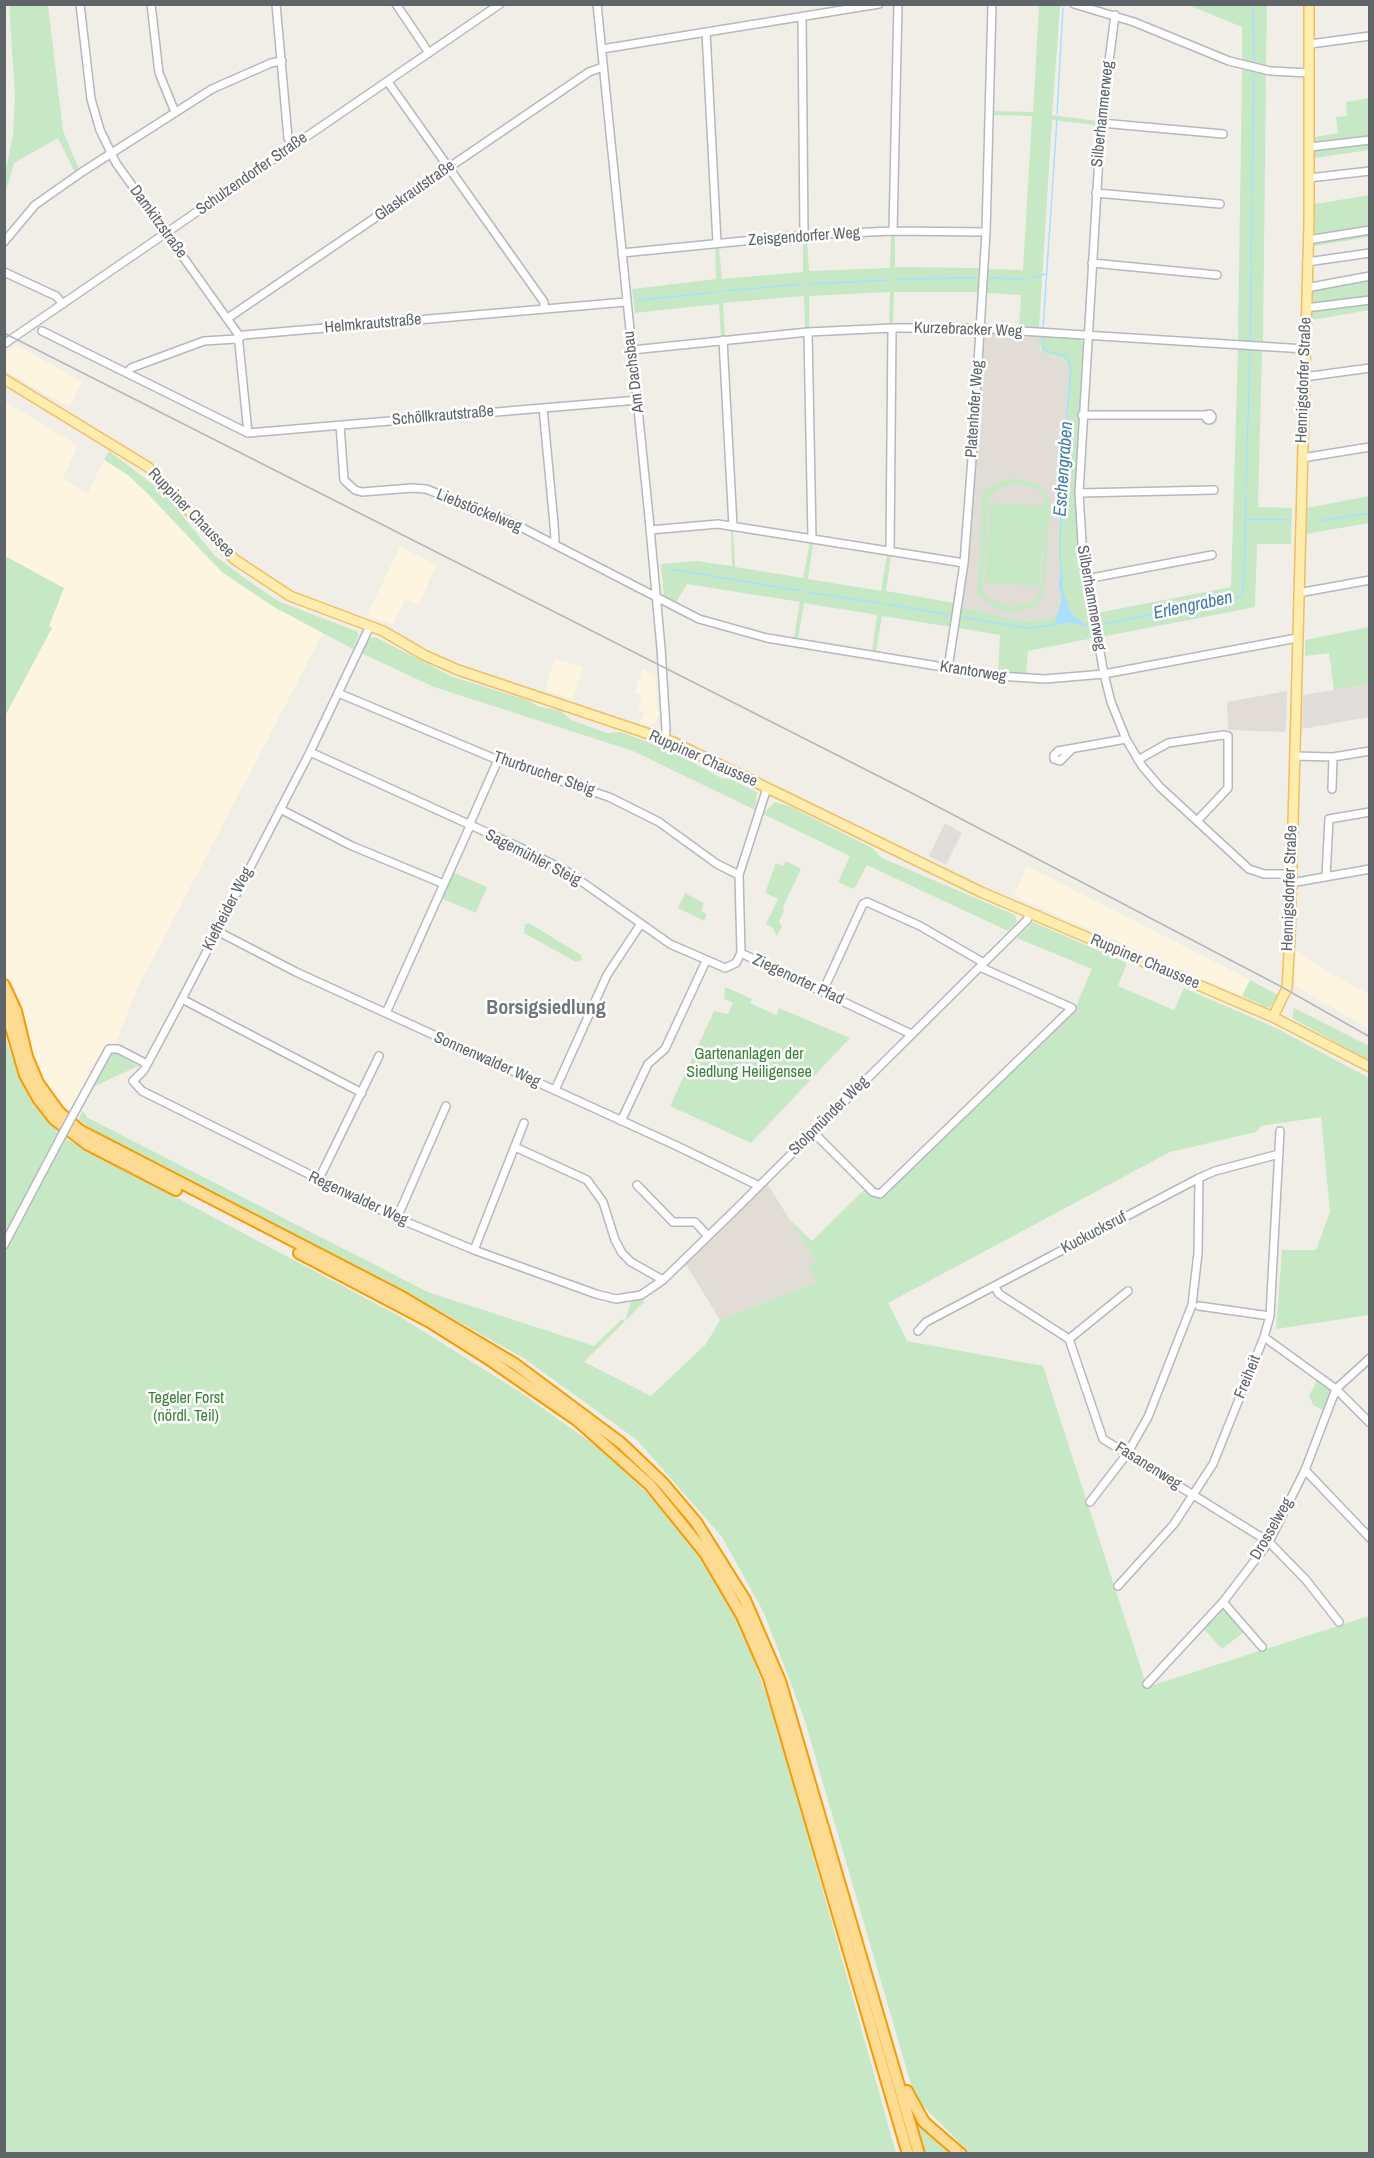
<!DOCTYPE html>
<meta charset="utf-8">
<style>
body{margin:0}
#map{position:relative;width:1374px;height:2158px;overflow:hidden;background:#f1eee8;font-family:"Archivo Narrow",sans-serif}
canvas{display:block}
.frame{position:absolute;inset:0;border:6px solid #5f6468;pointer-events:none}
</style>
<div id="map">
<canvas width="1374" height="2158"></canvas>
<div class="frame"></div>
</div>
<script>
const ctx = document.querySelector('canvas').getContext('2d');
ctx.lineJoin = 'round';
function paint(path, color) {
  ctx.fillStyle = color;
  ctx.fill(path, 'evenodd');
}
function toPath(rows) {
  const path = new Path2D();
  for (const r of rows) {
    if (r.length === 3) {
      path.moveTo(r[0] + r[2], r[1]);
      path.arc(r[0], r[1], r[2], 0, 2 * Math.PI);
      continue;
    }
    path.moveTo(r[0], r[1]);
    for (let i = 2; i < r.length; i += 2) path.lineTo(r[i], r[i + 1]);
  }
  return path;
}
function strokePath(path, color, width, dash) {
  ctx.strokeStyle = color;
  ctx.lineWidth = width;
  ctx.lineCap = dash ? 'butt' : 'round';
  ctx.setLineDash(dash || []);
  ctx.stroke(path);
}
function drawText(font, color, halo, rows, align = 'center') {
  ctx.font = font + ' "Archivo Narrow",sans-serif';
  ctx.lineWidth = 5;
  ctx.setLineDash([]);
  ctx.textBaseline = 'middle';
  ctx.strokeStyle = halo;
  ctx.fillStyle = color;
  for (const [text, x, y, turn = 0] of rows) {
    ctx.save();
    ctx.translate(x, y);
    ctx.rotate((+turn || 0) * Math.PI / 180);
    ctx.textAlign = isNaN(turn) ? turn : align;
    if (halo) ctx.strokeText(text, 0, 0);
    ctx.fillText(text, 0, 0);
    ctx.restore();
  }
}
paint(toPath([
 [17,345,82,382,69,407,5,371,5,353],
 [4,401,77,445,63,479,88,493,104,460,128,475,149,495,209,560,232,580,274,607,324,631,138,987,115,1044,108,1042,69,1114,44,1079,33,1050,19,996,5,973],
 [400,547,437,565,418,605,405,599,393,624,367,615],
 [555,659,583,667,573,699,545,690],
 [643,669,655,675,658,714,656,722,648,726,639,723,645,712,638,709,642,695,635,693],
 [1027,866,1250,980,1242,996,1014,896],
 [1296,951,1344,981,1369,994,1369,1029,1294,985]
]), '#fef5e0');
paint(toPath([
 [1369,684,1369,717,1302,729,1303,695],
 [945,823,962,833,946,865,929,856]
]), '#e0ddda');
paint(toPath([
 [986,333,1039,336,1041,350,1051,356,1063,358,1069,367,1058,543,1061,569,1058,584,1062,598,1055,617,1025,621,962,607,970,550,983,336],
 [1287,691,1286,729,1284,732,1228,730,1227,702],
 [767,1183,816,1262,817,1282,720,1320,685,1263]
]), '#e1ddd6');
paint(toPath([
 [9,5,48,5,63,131,79,169,75,173,58,138,14,163,5,194,5,173,13,135,15,97],
 [1039,5,1060,6,1052,115,1097,121,1096,125,1052,120,1039,328,1019,328,1021,295,986,293,987,269,1023,270,1032,116,993,115,993,111,1033,112],
 [1188,5,1267,5,1266,66,1242,61,1242,27],
 [1242,69,1266,74,1263,343,1238,341],
 [1369,98,1369,150,1315,158,1315,137,1338,133,1336,117,1347,116,1346,102],
 [1369,195,1369,237,1314,246,1315,204],
 [891,235,895,235,895,267,979,268,978,292,894,292,893,324,889,324,890,292,809,296,809,328,805,328,804,296,723,303,725,335,721,336,719,304,635,313,632,289,716,279,715,247,719,247,722,279,803,272,803,240,807,240,809,271,890,268],
 [1369,277,1369,310,1312,320,1313,287],
 [1039,336,1080,339,1083,343,1075,502,1079,560,1094,638,1028,651,1026,674,998,672,1000,635,958,628,962,607,1025,621,1055,617,1061,601,1058,543,1069,367,1063,358,1042,353,1041,345,1038,345],
 [1238,349,1262,350,1258,507,1292,508,1291,544,1257,544,1255,607,1101,637,1097,613,1231,587],
 [109,451,164,493,215,556,253,584,280,602,356,631,359,634,353,649,274,607,222,572,149,495,128,475,104,460],
 [1014,478,1039,485,1047,494,1050,505,1044,594,1036,606,1014,612,997,609,977,594,983,489,989,489,998,482],
 [1018,484,1039,490,1045,499,1046,506,990,503,985,583,1040,586,1045,510,1042,585,1034,601,1011,607,991,600,985,594,983,583,989,497,1000,487],
 [1369,496,1369,523,1306,534,1307,508],
 [731,529,733,530,735,567,803,578,810,542,813,543,808,579,881,591,887,555,891,555,886,591,955,603,951,627,882,616,876,652,872,651,877,615,804,603,798,639,794,638,800,602,687,584,675,604,664,598,661,564,696,561,732,566],
 [5,556,64,588,49,626,52,628,5,716],
 [1369,627,1369,684,1334,690,1329,653,1305,656,1305,640],
 [375,637,453,677,530,701,537,706,561,711,571,720,607,733,621,732,674,752,721,778,730,779,757,792,755,810,633,751,434,687,361,653,369,638],
 [775,802,791,807,872,848,882,858,1015,915,1017,922,1008,931,867,865,854,889,838,882,850,856,763,814],
 [786,861,801,869,783,907,784,911,779,922,782,927,777,936,773,928,766,924,778,899,765,893,776,863,783,866],
 [450,871,487,887,476,913,438,897],
 [685,893,704,903,701,911,707,914,704,921,678,908],
 [1033,922,1127,963,1118,986,1174,1010,1184,988,1276,1028,1369,1078,1369,1315,1276,1329,1282,1250,1316,1250,1330,1212,1321,1117,1261,1126,1256,1132,1170,1152,888,1303,907,1341,1043,1366,1147,1687,1369,1616,1369,2153,970,2153,915,2098,804,1718,764,1613,722,1537,637,1440,525,1359,384,1280,116,1144,78,1120,83,1111,88,1118,428,1292,594,1346,622,1319,625,1321,631,1302,642,1298,644,1302,584,1362,651,1396,706,1344,720,1320,817,1282,808,1267,816,1262,789,1219,812,1241,864,1190,880,1194,1072,1008,1076,1006,1092,969,1017,938],
 [529,923,581,955,582,960,576,962,524,933,525,924],
 [1250,980,1278,995,1271,1006,1268,1008,1242,996],
 [725,987,752,999,750,1003,776,1015,779,1008,850,1038,751,1143,670,1106,714,1011,728,1014,733,1003,724,999],
 [1294,1008,1369,1046,1369,1061,1292,1018],
 [4,1033,20,1079,34,1106,68,1140,399,1316,520,1392,606,1453,659,1505,702,1559,743,1629,776,1722,896,2153,5,2153],
 [112,1054,117,1054,138,1066,93,1087],
 [1318,1379,1332,1389,1325,1411,1313,1405,1309,1395],
 [1221,1604,1243,1633,1222,1649,1201,1626],
 [915,2116,924,2128,954,2153,926,2153]
]), '#c7e8c5');
paint(toPath([
 [1059,559,1063,568,1062,588,1071,614,1089,627,1070,622,1054,626,1062,598,1058,584,1061,571]
]), '#aae0ff');
strokePath(toPath([
 [1253,4,1254,63],
 [1057,113,1063,8],
 [1252,197,1254,72],
 [1251,268,1252,202],
 [989,278,1026,279],
 [1032,278,1045,274],
 [896,279,976,278],
 [810,284,889,280],
 [723,291,803,284],
 [639,300,717,292],
 [1043,329,1057,119],
 [1042,339,1044,350,1067,357,1071,369,1061,472,1060,560],
 [1250,342,1251,272],
 [1246,488,1250,350],
 [1246,519,1291,520],
 [1318,521,1370,513],
 [1245,548,1246,493],
 [670,569,801,591],
 [807,592,879,603],
 [884,604,951,615],
 [962,617,1027,628,1053,625],
 [1100,625,1240,597,1243,591,1245,551]
]), '#aae0ff', 1.5);
const minor = toPath([
 [80,4,91,99,100,130,116,163,238,334,248,433],
 [151,4,159,73,175,112],
 [276,4,288,138,293,146],
 [396,4,429,53],
 [597,4,649,517,661,648,666,729,665,739],
 [1074,4,1134,22,1229,61,1270,71,1309,73],
 [1115,15,1101,123,1079,493,1083,558,1104,674,1111,702,1126,739,1142,766,1160,787,1249,869,1264,874,1291,874],
 [802,17,804,235],
 [706,32,717,243],
 [1310,44,1370,36],
 [602,49,879,4],
 [388,82,544,302,544,309],
 [1101,123,1223,134],
 [1310,147,1370,140],
 [1309,178,1370,171],
 [1096,193,1220,204],
 [893,231,898,4],
 [1308,240,1370,230],
 [4,242,35,205,82,172,212,89,271,63,282,61],
 [622,253,804,235,893,231,986,232],
 [1307,262,1370,253],
 [1092,263,1217,275],
 [4,272,56,296,63,304],
 [1306,288,1370,276],
 [1306,308,1370,300],
 [228,318,589,72,603,67],
 [42,331,248,433],
 [808,332,812,538],
 [723,340,733,526],
 [4,344,500,4],
 [632,350,808,332,892,328,974,328,1305,349],
 [128,372,131,368,204,341,236,339,244,335,626,302],
 [1304,377,1370,368],
 [543,408,554,524,555,540,553,544],
 [1209,417,3],
 [1082,415,1207,415],
 [340,425,344,480,355,490,362,492,412,488,426,489,507,520,699,619,767,638,998,676,1045,679,1104,674,1297,638],
 [248,433,638,400],
 [1302,458,1370,447],
 [1079,493,1214,490],
 [650,530,718,524,964,563],
 [890,551,892,328],
 [1086,579,1212,555],
 [1298,593,1370,580],
 [370,626,310,752,182,999,144,1070,133,1081,142,1091,397,1218,474,1250,596,1294,616,1299,641,1295,663,1280,734,1211,1027,920,1030,913],
 [948,668,964,563,973,445,986,232,992,4],
 [338,693,498,760,609,797,659,822,717,864,739,875],
 [1072,749,1060,761,1054,759,1054,755,1058,751,1126,739],
 [310,752,521,848,568,872,670,944,725,968,736,963,741,953,739,875,767,788],
 [1294,756,1333,757,1370,751],
 [1138,760,1168,743,1223,735,1228,736,1228,788,1197,821],
 [1332,789,1333,757],
 [280,809,352,846,444,884],
 [471,821,498,760],
 [1326,877,1329,819,1370,812],
 [1291,883,1370,869],
 [217,931,296,972,677,1146,759,1186],
 [741,953,911,1034],
 [823,991,863,904,867,902,920,926,984,963],
 [182,999,362,1093],
 [386,1013,470,826],
 [555,1090,607,975,640,925],
 [74,1113,109,1049,118,1049,147,1064],
 [621,1121,648,1064,665,1049,706,961],
 [813,1132,873,1192,880,1194,1072,1008,980,967],
 [515,1147,587,1180,603,1202,615,1240,622,1253,631,1262,663,1280],
 [318,1181,379,1056],
 [637,1185,673,1222,695,1222,708,1236],
 [397,1218,446,1106],
 [4,1245,61,1137],
 [474,1250,524,1123],
 [995,1287,999,1294,1069,1339,1103,1439,1269,1542,1306,1580,1339,1622],
 [1199,1306,1270,1316],
 [918,1331,926,1322,1199,1178,1215,1171,1279,1154],
 [1264,1337,1336,1389,1370,1423],
 [1069,1339,1128,1291],
 [1305,1470,1370,1538],
 [1090,1502,1127,1454,1148,1417,1192,1305,1198,1253,1199,1178],
 [1118,1586,1174,1524,1213,1464,1264,1337,1270,1316,1280,1131],
 [1223,1602,1262,1647],
 [1147,1684,1223,1602,1269,1542,1305,1470,1336,1389,1370,1358]
]);
const major = toPath([
 [4,379,148,467,234,559,290,596,383,631,424,655,458,670,673,742,981,892,1273,1017,1370,1067],
 [1273,1017,1287,988,1290,937,1309,221,1309,4]
]);
const highway = toPath([
 [4,985,16,1011,27,1057,38,1083,59,1112,79,1130,402,1297,515,1364,621,1443,662,1482,696,1522,745,1600,780,1681,919,2154],
 [4,1003,25,1075,39,1100,54,1119,87,1144,176,1190],
 [299,1253,430,1322,487,1358,578,1421,650,1485,705,1553,742,1616,769,1678,908,2154],
 [907,2091,924,2122,961,2154]
]);
strokePath(minor, '#b5b8bc', 10);
strokePath(major, '#f2bf60', 12);
strokePath(highway, '#f99a00', 14);
strokePath(minor, '#fff', 7);
strokePath(major, '#ffecaf', 9);
strokePath(highway, '#fddb93', 10);
strokePath(toPath([
 [4,333,904,789,1280,986,1370,1037]
]), '#b6b7b8', 1.5);
const minorBridge = toPath([
 [61,1137,74,1113]
]);
strokePath(minorBridge, '#b5b8bc', 10, []);
strokePath(minorBridge, '#fff', 7);
drawText('16px', '#5f6468', '#fff', [
 ["Silberhammerweg",1103,114,-84],
 ["Schulzendorfer Straße",252,174,-35],
 ["Glaskrautstraße",415,191,-35],
 ["Damkitzstraße",158,222,54],
 ["Zeisgendorfer Weg",804,237,-4],
 ["Helmkrautstraße",373,324,-5],
 ["Kurzebracker Weg",968,330,2],
 ["Am Dachsbau",634,372,-97],
 ["Hennigsdorfer Straße",1304,380,-88],
 ["Platenhofer Weg",975,409,-86],
 ["Schöllkrautstraße",443,416,-5],
 ["Liebstöckelweg",479,511,22],
 ["Ruppiner Chaussee",191,513,46],
 ["Silberhammerweg",1091,598,80],
 ["Krantorweg",973,672,9],
 ["Ruppiner Chaussee",703,759,24],
 ["Thurbrucher Steig",544,774,19],
 ["Sagemühler Steig",533,858,27],
 ["Hennigsdorfer Straße",1290,888,-88],
 ["Kiefheider Weg",228,909,-63],
 ["Ruppiner Chaussee",1145,962,23],
 ["Ziegenorter Pfad",798,980,25],
 ["Sonnenwalder Weg",487,1060,24],
 ["Stolpmünder Weg",829,1116,-45],
 ["Regenwalder Weg",358,1199,25],
 ["Kuckucksruf",1094,1233,-28],
 ["Freiheit",1248,1377,-68],
 ["Fasanenweg",1148,1466,32],
 ["Drosselweg",1272,1529,-60]
]);
drawText('16px', '#368234', '#fff', [
 ["Gartenanlagen der",749,1055],
 ["Siedlung Heiligensee",749,1073],
 ["Tegeler Forst",186,1399],
 ["(nördl. Teil)",186,1417]
]);
drawText('italic 18px', '#417baa', '#fff', [
 ["Eschengraben",1064,469,-86],
 ["Erlengraben",1193,606,-12]
]);
drawText('bold 20px', '#70767a', '#fff', [
 ["Borsigsiedlung",546,1009]
]);
</script>
